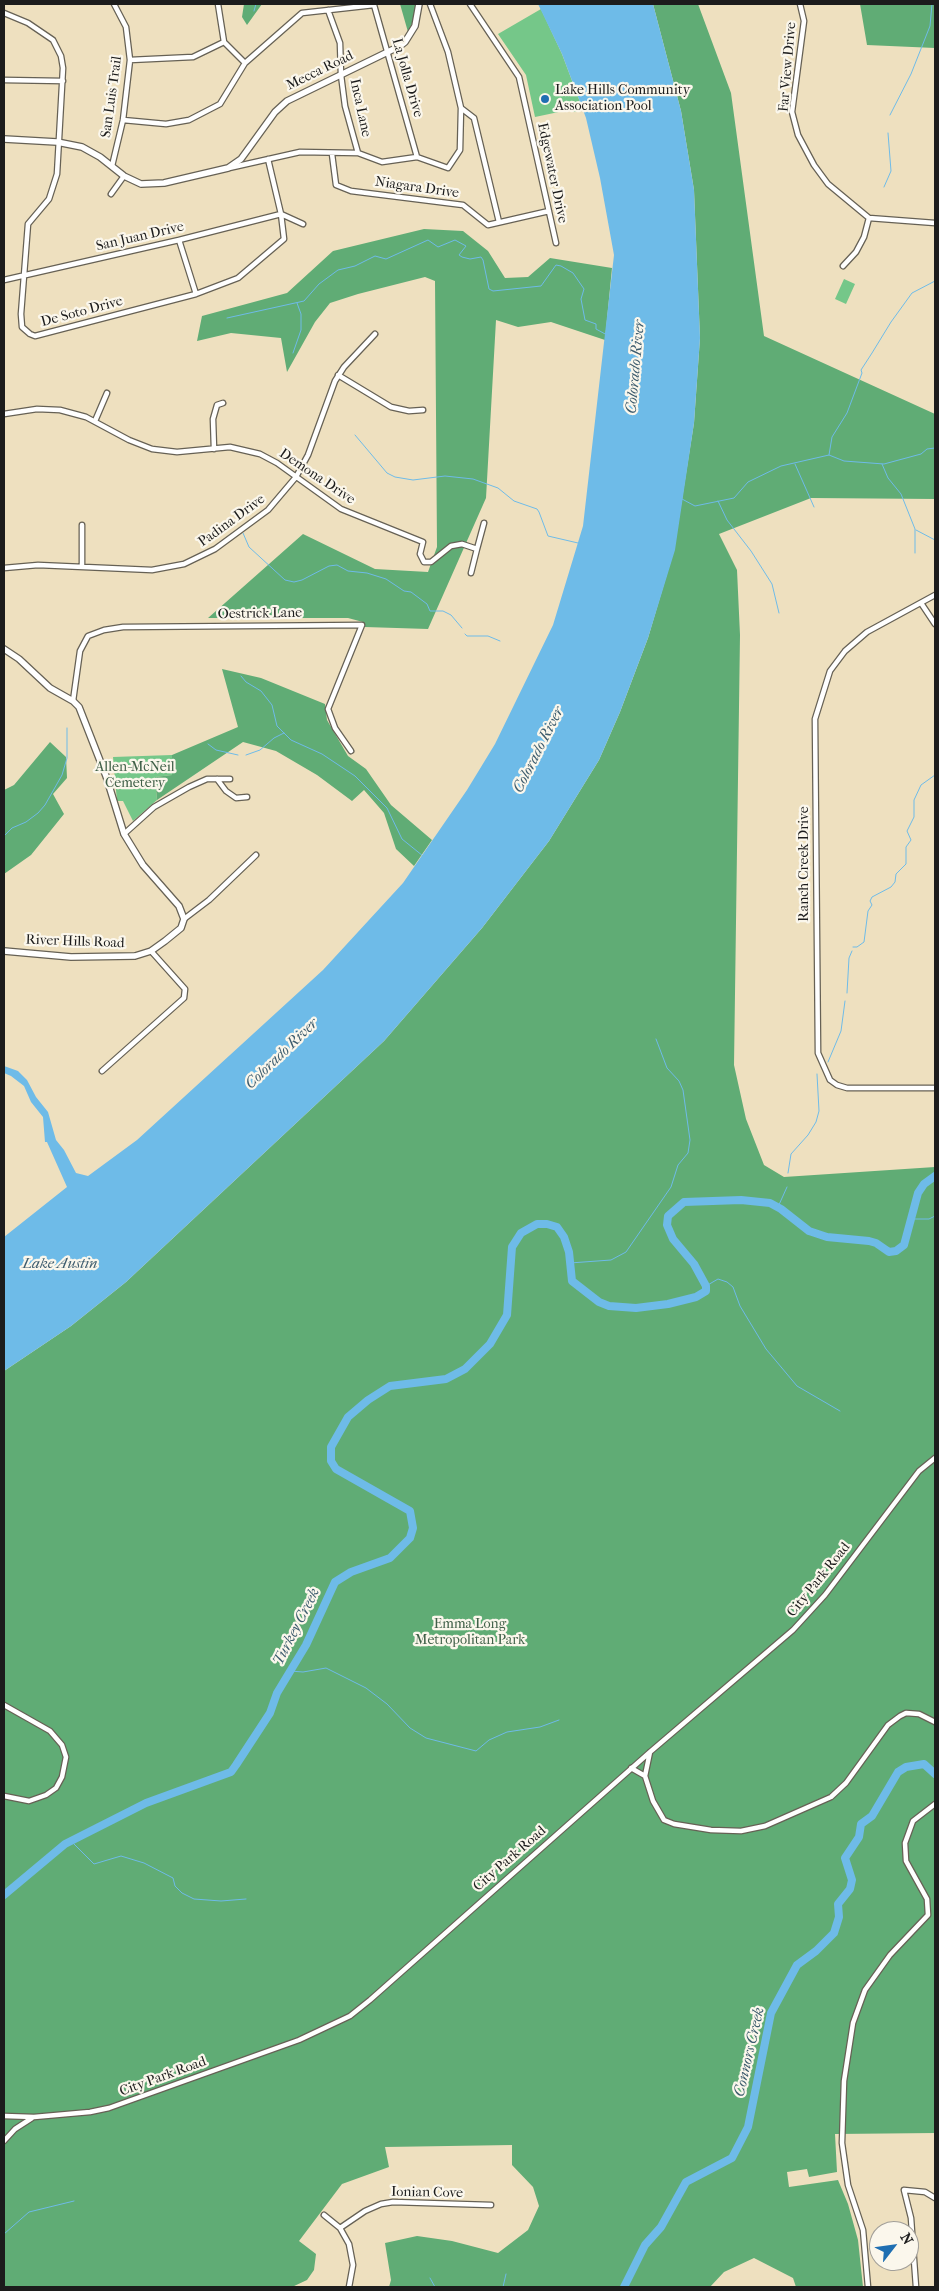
<!DOCTYPE html>
<style>
body{margin:0}
#map{position:relative;width:939px;height:2291px;overflow:hidden;background:#eee0bf;font-family:"IM FELL French Canon",serif}
canvas{display:block}
.frame{position:absolute;inset:0;border:5px solid #1c1c1c;pointer-events:none}
.north{position:absolute;left:869px;top:2221px;width:50px;height:50px;box-sizing:border-box;background:#fbf7ec;border:1px solid #a29f99;border-radius:50%;rotate:60deg;font-size:14px;font-weight:700;line-height:20px;text-align:center;color:#1c1c1c}
.north::after{content:'';display:block;margin:auto;width:18px;height:22px;background:#1f6fb2;clip-path:polygon(50% 0,100% 100%,50% 72%,0 100%)}
</style>
<div id="map">
<canvas width="939" height="2291"></canvas>
<div class="frame"></div>
<div class="north">N</div>
</div>
<script>
const ctx = document.querySelector('canvas').getContext('2d');
ctx.lineJoin = 'round';
function paint(path, color) {
  ctx.fillStyle = color;
  ctx.fill(path, 'evenodd');
}
function toPath(rows) {
  const path = new Path2D();
  for (const r of rows) {
    path.moveTo(r[0], r[1]);
    for (let i = 2; i < r.length; i += 2) path.lineTo(r[i], r[i + 1]);
  }
  return path;
}
function strokePath(path, color, width, dash) {
  ctx.strokeStyle = color;
  ctx.lineWidth = width;
  ctx.lineCap = dash ? 'butt' : 'round';
  ctx.setLineDash(dash || []);
  ctx.stroke(path);
}
function drawText(font, color, halo, rows, align = 'center') {
  ctx.font = font + ' "IM FELL French Canon",serif';
  ctx.lineWidth = 4.5;
  ctx.setLineDash([]);
  ctx.textBaseline = 'middle';
  ctx.strokeStyle = halo;
  ctx.fillStyle = color;
  for (const [text, x, y, turn = 0] of rows) {
    ctx.save();
    ctx.translate(x, y);
    ctx.rotate((+turn || 0) * Math.PI / 180);
    ctx.textAlign = isNaN(turn) ? turn : align;
    if (halo) ctx.strokeText(text, 0, 0);
    ctx.fillText(text, 0, 0);
    ctx.restore();
  }
}
paint(toPath([
 [541,9,562,54,583,110,573,112,573,109,535,117,526,75,498,34],
 [844,279,855,284,846,304,835,299],
 [172,755,172,775,155,777,157,800,133,821,123,801,117,801,113,757]
]), '#75c789');
paint(toPath([
 [244,4,262,4,247,25,242,17],
 [400,4,416,4,414,19,408,32],
 [653,4,698,4,731,93,764,336,935,414,935,499,811,498,719,534,737,570,740,635,734,1065,746,1119,764,1165,784,1177,935,1167,935,2133,835,2134,837,2172,809,2177,807,2169,787,2172,789,2187,838,2180,848,2204,858,2240,863,2287,796,2287,793,2278,754,2258,724,2272,710,2287,389,2287,391,2280,385,2243,417,2236,452,2241,498,2253,528,2230,539,2206,533,2187,512,2165,512,2145,385,2147,389,2167,342,2184,299,2241,316,2254,314,2270,307,2280,292,2287,4,2287,4,1371,71,1326,126,1282,384,1041,482,928,549,841,599,760,620,712,648,638,674,550,694,423,700,338,694,190,681,111],
 [860,4,935,4,935,48,867,45],
 [424,229,463,231,488,251,505,278,528,277,550,258,612,268,605,340,551,322,518,327,496,320,486,498,428,629,365,627,363,622,348,618,208,618,303,534,375,569,428,572,437,547,435,281,425,277,358,294,330,303,315,322,287,372,281,338,231,333,197,341,202,316,287,293,333,251],
 [222,669,261,678,325,704,327,720,348,756,366,769,391,805,432,840,414,866,396,849,384,813,364,790,352,801,317,775,276,751,243,742,157,800,155,777,172,775,172,755,238,727],
 [50,742,66,757,67,778,53,794,64,814,31,855,4,874,4,790,14,785]
]), '#60ac75');
paint(toPath([
 [538,4,653,4,681,111,694,190,700,338,694,423,675,550,648,638,620,712,599,760,549,841,482,928,384,1041,126,1282,71,1326,4,1371,4,1237,67,1187,47,1142,45,1142,43,1117,31,1102,24,1086,11,1076,4,1073,4,1066,18,1071,27,1080,36,1097,48,1112,56,1140,64,1150,76,1173,88,1176,137,1140,323,970,403,883,467,790,495,744,553,625,583,526,614,255,600,178,586,118,562,54]
]), '#6ebbe8');
strokePath(toPath([
 [254,11,256,4],
 [890,115,911,74,930,26,932,4],
 [884,187,891,171,888,133],
 [227,318,304,301,319,284,338,270,355,266,375,256,386,259,428,240,438,247,455,240,466,246,459,255,462,257,470,259,481,257,483,260,489,289,493,291,541,286,556,265,561,266,573,273,584,289,581,299,585,320,596,324,596,329,607,335],
 [293,353,301,330,301,314,297,303],
 [355,435,387,473,395,477,413,480,445,476,473,479,498,488,514,501,537,509,539,512,548,536,578,543],
 [829,455,832,437,847,413,862,373,861,370,872,353,891,322,912,293,935,281],
 [795,464,814,507],
 [882,464,888,478,901,494,915,529,915,553],
 [682,499,695,506,734,498,748,482,781,466,829,455,844,461,884,464,921,454,927,449,935,448],
 [718,501,727,520,751,551,772,584,779,613],
 [916,530,935,540],
 [243,533,249,547,285,580,294,582,302,580,329,566,337,565,348,571,367,573,386,579,404,591,411,592,427,604,430,611,443,611,451,615,462,628],
 [465,634,467,636,488,636,500,641],
 [241,676,246,682,261,691,272,705,277,726,291,740,322,754,355,776,387,808,402,839,423,856],
 [208,744,216,750,238,755],
 [246,755,260,750,274,738,284,733],
 [4,836,12,828,26,822,38,813,45,805,62,775,67,758,67,728],
 [853,947,857,947,864,942,868,911,872,905,870,901,872,897,891,887,895,882,896,874,906,864,906,847,911,840,907,831,914,817,914,800,921,785,935,775],
 [847,993,849,958,852,951],
 [828,1062,841,1031,845,1001],
 [788,1173,791,1154,808,1135,816,1122,819,1111,817,1074],
 [778,1207,787,1187],
 [912,1219,929,1219,935,1216],
 [570,1263,611,1260,626,1252,671,1187,678,1165,688,1153,690,1140,683,1090,679,1081,667,1068,656,1039],
 [706,1286,718,1279,727,1282,733,1287,740,1306,766,1349,797,1386,840,1411],
 [290,1671,303,1672,326,1668,366,1688,387,1704,410,1728,426,1738,476,1751,489,1740,507,1732,540,1727,559,1720],
 [71,1841,94,1864,121,1856,144,1863,173,1878,175,1886,182,1893,194,1899,221,1901,246,1899],
 [4,2234,29,2212,74,2201],
 [430,2278,435,2287],
 [503,2287,506,2274]
]), '#6ebbe8', 1);
strokePath(toPath([
 [4,1895,65,1844,146,1803,231,1772,236,1765,270,1713,277,1693,306,1645,335,1582,351,1572,390,1558,410,1538,413,1528,410,1511,336,1469,331,1461,331,1447,348,1417,368,1400,390,1386,446,1379,465,1369,490,1344,507,1315,512,1247,521,1233,537,1224,547,1224,557,1227,564,1237,569,1252,572,1281,599,1302,609,1306,636,1308,668,1304,696,1297,706,1291,706,1286,694,1264,673,1239,667,1225,668,1216,684,1202,741,1200,770,1203,781,1209,809,1231,827,1237,869,1241,876,1243,889,1252,896,1251,904,1245,918,1193,924,1184,935,1176],
 [624,2287,645,2245,661,2227,686,2182,732,2158,748,2127,771,2013,797,1965,816,1951,834,1933,839,1917,838,1904,850,1889,852,1880,845,1858,859,1837,861,1824,872,1816,898,1772,906,1767,924,1764,935,1774]
]), '#6ebbe8', 8);
const minor = toPath([
 [218,4,224,42,245,63],
 [430,4,448,52,461,108,474,118,499,222],
 [470,4,519,77,556,243],
 [800,4,804,21,792,112,798,135,814,165,828,184,869,218,935,223],
 [328,10,340,43,341,75,345,106,358,153],
 [4,13,28,23,53,40,61,56,63,68,57,174,49,199,28,224,21,314,22,327,30,334,35,336,196,294,238,278,284,239,281,214,268,159],
 [130,60,193,57,224,42],
 [4,80,63,81],
 [123,120,166,124,189,120,220,104,245,63,302,13,374,5,417,157],
 [332,154,336,185,351,191,463,205,488,225,549,211],
 [112,166,123,120,130,60,126,27,114,4],
 [229,168,300,152,358,153,382,162,417,157,448,168,460,150,461,108],
 [111,194,124,176],
 [179,240,196,294],
 [843,266,856,252,864,237,869,218],
 [4,280,179,240,281,214,303,224],
 [338,375,391,407,409,411,423,410],
 [4,414,37,409,60,410,86,417,129,440,152,449,177,452,230,447,260,454,277,463,341,509,423,542,420,554,424,562,431,562,451,546,462,544,477,549,471,573],
 [95,421,107,393],
 [214,449,213,419,217,405,223,403],
 [477,549,484,523],
 [82,567,82,525],
 [4,568,38,565,152,570,184,564,215,549,268,510,296,477,308,455,335,381,344,367,375,334],
 [935,595,867,632,845,651,830,671,815,719,818,1053,830,1080,837,1085,847,1088,935,1088],
 [921,603,935,624],
 [73,701,80,651,88,636,104,630,123,627,362,625,328,709,335,728,351,751],
 [217,779,226,791,236,798,247,797],
 [124,834,154,807,189,787,207,779,230,779],
 [184,919,209,900,256,855],
 [102,1071,184,998,185,989,151,951],
 [4,1705,50,1731,62,1745,66,1757,62,1777,56,1788,46,1795,29,1801,4,1796],
 [650,1752,645,1776,653,1801,664,1820,674,1824,711,1830,741,1831,765,1826,831,1797,846,1783,888,1725,900,1716,906,1713,919,1714,935,1722],
 [631,1768,645,1776],
 [4,2116,34,2117,90,2112,109,2108,299,2040,350,2016,370,2000,650,1752,793,1630,825,1595,919,1471,935,1458],
 [4,2141,15,2129,32,2118],
 [324,2215,340,2228,349,2244,353,2265,349,2287],
 [340,2228,365,2211,381,2204,393,2202,491,2205],
 [868,2287,863,2230,848,2185,842,2143,844,2081,853,2023,865,1990,890,1955,928,1915,927,1899,906,1861,905,1843,913,1821,935,1804],
 [916,2287,911,2218,904,2190,925,2192,935,2198]
]);
const tertiary = toPath([
 [4,139,57,142,82,147,100,157,124,176,141,184,164,183,228,168,241,159,275,112,287,101,400,46,405,42,415,26,419,4],
 [4,649,19,659,50,688,73,701,79,707,106,776,124,834,143,865,179,906,184,919,181,928,165,941,151,951,135,956,71,957,4,951]
]);
strokePath(minor, '#666155', 7);
strokePath(tertiary, '#666155', 8);
strokePath(minor, '#fff', 4.5);
strokePath(tertiary, '#fff', 5.5);
for (const [x, y, r, color] of [
 [545,99,5,"#1f6fb2"]
]) {
  const dot = new Path2D();
  dot.arc(x, y, r, 0, 2 * Math.PI);
  ctx.fillStyle = color;
  ctx.fill(dot);
  strokePath(dot, '#fbf7ec', 2);
}
drawText('14px', '#1c1c1c', '#fbf7ec', [
 ["Far View Drive",788,67,-85],
 ["Mecca Road",320,71,-26],
 ["La Jolla Drive",407,78,74],
 ["San Luis Trail",112,97,-82],
 ["Inca Lane",360,108,78],
 ["Edgewater Drive",552,173,78],
 ["Niagara Drive",417,188,8],
 ["San Juan Drive",140,237,-13],
 ["De Soto Drive",82,312,-15],
 ["Demona Drive",317,477,34],
 ["Padina Drive",232,521,-36],
 ["Oestrick Lane",260,614,-1],
 ["Ranch Creek Drive",805,864,-90],
 ["River Hills Road",75,942,2],
 ["City Park Road",819,1580,-51],
 ["City Park Road",510,1859,-41],
 ["City Park Road",163,2077,-20],
 ["Ionian Cove",427,2193,1]
]);
drawText('14px', '#1c1c1c', '#fbf7ec', [
 ["Lake Hills Community",555,91],
 ["Association Pool",555,107]
], 'left');
drawText('14px', '#406048', '#fbf7ec', [
 ["Allen-McNeil",135,768],
 ["Cemetery",135,784],
 ["Emma Long",470,1625],
 ["Metropolitan Park",470,1641]
]);
drawText('italic 15px', '#3d5c6e', '#fbf7ec', [
 ["Colorado River",636,367,-85],
 ["Colorado River",539,750,-63],
 ["Colorado River",282,1054,-44],
 ["Lake Austin",60,1264],
 ["Turkey Creek",297,1627,-63],
 ["Connors Creek",750,2052,-77]
]);
</script>
